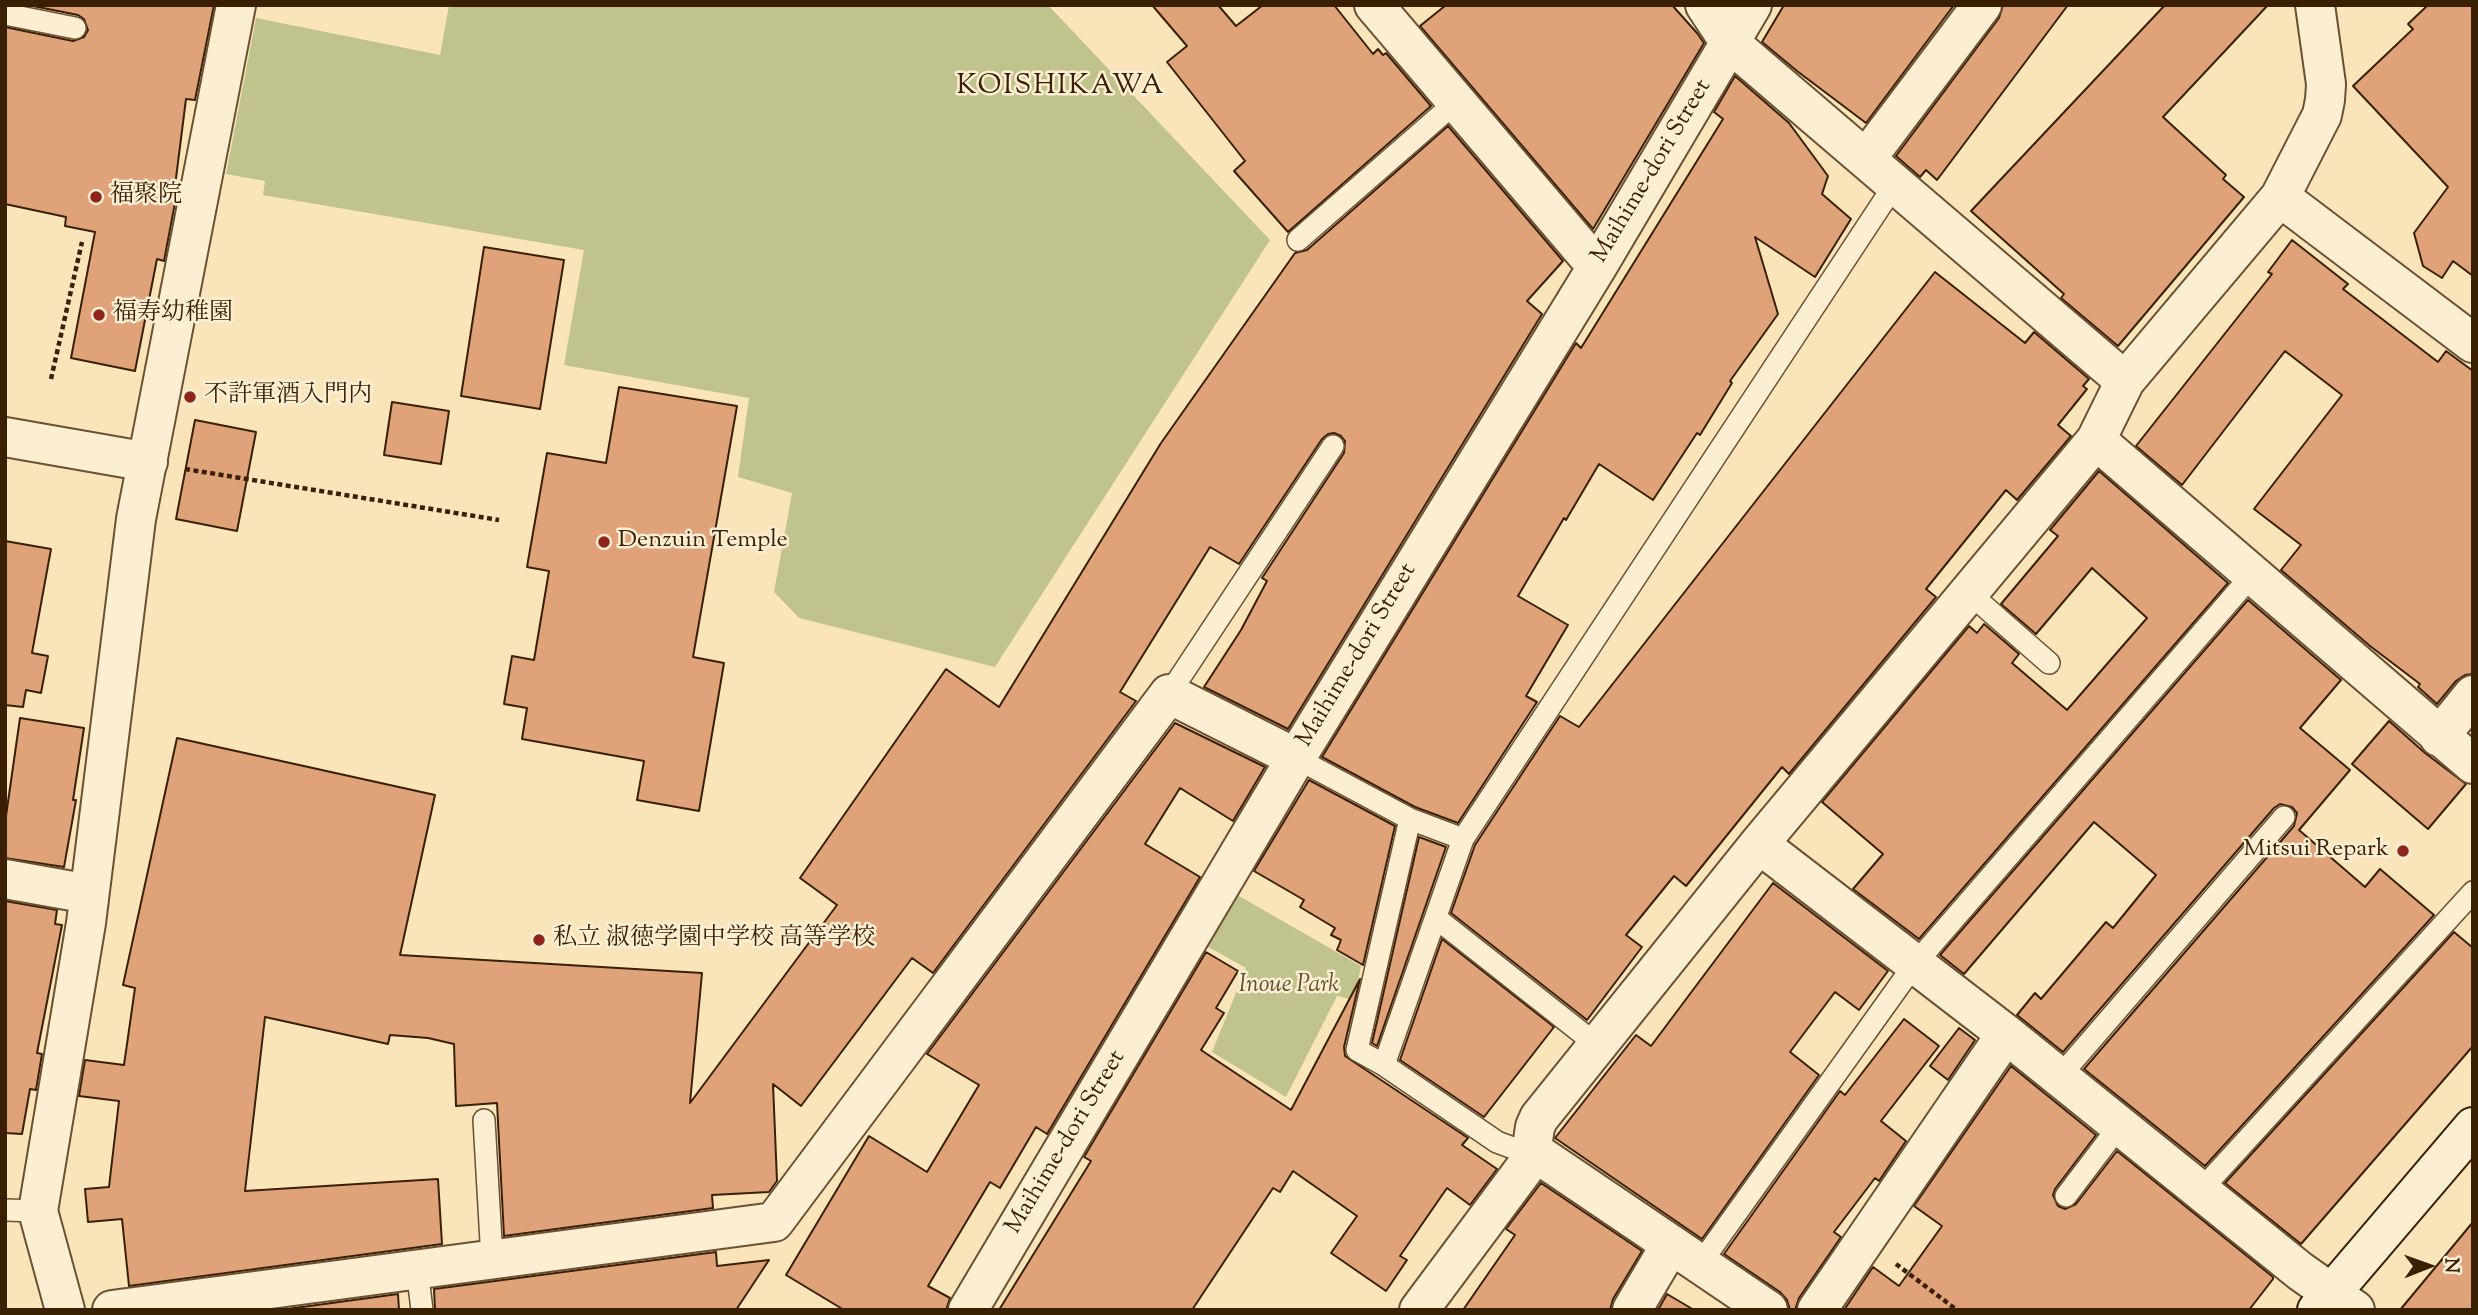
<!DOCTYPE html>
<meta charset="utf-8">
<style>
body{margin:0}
#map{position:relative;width:2478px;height:1315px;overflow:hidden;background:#f9e5b9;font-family:"Sorts Mill Goudy",serif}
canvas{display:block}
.frame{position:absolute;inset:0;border:7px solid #392005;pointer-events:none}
.north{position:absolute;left:2394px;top:1231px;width:70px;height:70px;-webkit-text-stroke:5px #fbeed2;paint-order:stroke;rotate:89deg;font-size:19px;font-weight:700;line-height:28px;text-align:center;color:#392005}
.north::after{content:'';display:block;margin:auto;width:24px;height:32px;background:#392005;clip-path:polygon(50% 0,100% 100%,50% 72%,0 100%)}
</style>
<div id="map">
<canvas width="2478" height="1315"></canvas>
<div class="frame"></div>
<div class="north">N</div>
</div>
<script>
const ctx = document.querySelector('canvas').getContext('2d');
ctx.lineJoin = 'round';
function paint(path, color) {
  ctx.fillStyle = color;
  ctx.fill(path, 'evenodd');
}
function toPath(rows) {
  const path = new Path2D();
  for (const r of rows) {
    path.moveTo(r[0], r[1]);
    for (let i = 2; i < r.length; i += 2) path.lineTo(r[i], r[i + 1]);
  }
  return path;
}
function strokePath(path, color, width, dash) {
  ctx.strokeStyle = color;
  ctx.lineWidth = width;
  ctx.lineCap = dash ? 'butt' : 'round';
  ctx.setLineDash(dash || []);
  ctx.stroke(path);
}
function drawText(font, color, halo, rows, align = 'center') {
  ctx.font = font + ' "Sorts Mill Goudy","Noto Serif JP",serif';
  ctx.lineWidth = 5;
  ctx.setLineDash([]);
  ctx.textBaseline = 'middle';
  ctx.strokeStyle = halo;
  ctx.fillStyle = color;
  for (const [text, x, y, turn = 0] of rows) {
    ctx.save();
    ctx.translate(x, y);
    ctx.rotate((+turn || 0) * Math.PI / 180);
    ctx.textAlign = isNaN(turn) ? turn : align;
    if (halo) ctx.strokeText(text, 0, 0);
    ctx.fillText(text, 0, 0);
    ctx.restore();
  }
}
paint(toPath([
 [449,5,1048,5,1270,240,995,667,799,618,774,592,792,493,738,477,749,398,564,365,584,250,263,195,265,181,226,174,256,18,440,55],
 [1232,892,1361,966,1354,1000,1337,996,1286,1097,1212,1052,1246,968,1201,943]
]), '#c1c38d');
const building = toPath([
 [28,5,214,5,195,100,186,99,175,186,178,187,164,261,157,259,135,371,71,358,95,232,65,226,66,217,5,204,5,27,73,41,84,37,88,30,84,19,78,15,28,5],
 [1152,5,1218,5,1236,26,1263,5,1334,5,1373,54,1378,49,1383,55,1386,53,1431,106,1288,232,1234,171,1245,161,1167,62,1187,46,1152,5],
 [1446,5,1672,5,1697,33,1704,43,1593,229,1420,26,1446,5],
 [1784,5,1954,5,1866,123,1797,71,1762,42,1784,5],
 [2003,5,2068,5,1937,180,1926,170,1920,177,1896,156,1999,18,2003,5],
 [2165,5,2268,5,2163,117,2226,175,2223,179,2244,197,2118,346,2061,298,2064,294,1971,211,2165,5],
 [2428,5,2473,5,2473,276,2453,261,2442,278,2423,266,2414,233,2448,187,2353,86,2413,29,2408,24,2428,5],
 [1735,76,1789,123,1828,176,1822,194,1851,219,1815,277,1755,237,1778,314,1730,381,1732,383,1700,435,1697,433,1653,500,1599,464,1566,520,1564,518,1518,596,1568,625,1526,696,1537,702,1458,823,1415,807,1322,757,1576,343,1581,348,1723,119,1714,112,1735,76],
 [1448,126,1563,261,1527,301,1542,314,1288,729,1204,687,1241,630,1267,581,1262,578,1344,453,1345,441,1341,436,1334,433,1328,434,1322,439,1239,564,1210,547,1120,692,1136,701,933,973,912,958,801,1106,773,1084,777,1181,769,1192,712,1195,713,1208,504,1236,497,1103,456,1106,454,1044,428,1038,390,1035,388,1044,265,1017,245,1191,438,1179,442,1244,129,1286,122,1219,88,1222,85,1189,109,1187,119,1101,79,1096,85,1060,124,1065,135,988,123,985,177,738,435,795,400,955,702,973,690,1103,837,905,800,878,946,669,999,707,1161,443,1295,253,1307,250,1448,126],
 [2292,240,2348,284,2343,289,2438,362,2446,351,2473,371,2473,674,2465,675,2456,681,2437,704,2418,687,2420,684,2370,646,2281,570,2301,545,2254,509,2342,395,2285,351,2182,485,2136,446,2272,274,2268,272,2292,240],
 [484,247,564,260,540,409,461,396,484,247],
 [1935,272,2025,343,2034,332,2089,379,2083,386,2087,389,2058,425,2071,436,2017,500,2006,490,1926,589,1936,597,1789,774,1782,767,1686,886,1674,876,1626,935,1642,947,1587,1020,1451,913,1475,845,1560,716,1579,727,1935,272],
 [619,387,737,406,693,657,724,663,699,811,637,800,644,761,522,739,527,708,504,704,512,656,534,660,549,571,527,567,547,453,606,463,619,387],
 [392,402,449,411,441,464,384,455,392,402],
 [195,420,256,432,237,531,176,519,195,420],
 [2099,471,2228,583,1919,939,1853,889,1883,854,1822,802,1969,626,1977,633,1984,624,2019,654,2012,663,2067,710,2147,618,2092,568,2036,634,2001,604,2058,536,2050,530,2099,471],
 [5,541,51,549,32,653,48,656,41,693,26,690,23,707,5,705,5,541],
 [2248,600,2341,680,2300,728,2350,770,2299,830,2365,887,2380,869,2434,915,2205,1166,2084,1069,2294,826,2297,813,2292,807,2280,804,2274,808,2063,1052,2017,1015,2035,993,2041,999,2106,922,2113,928,2156,875,2094,822,1964,974,1940,955,2248,600],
 [20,718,84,728,73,800,76,800,64,867,5,858,5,823,20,718],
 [2389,721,2425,753,2466,784,2428,829,2352,764,2389,721],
 [1175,723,1265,767,1233,821,1180,788,1145,844,1200,877,1047,1134,1036,1127,1000,1188,990,1182,928,1286,950,1298,946,1310,844,1310,786,1275,869,1136,927,1172,979,1085,927,1054,1175,723],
 [1309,780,1395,826,1363,965,1337,950,1341,940,1331,935,1335,928,1300,907,1304,900,1254,871,1309,780],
 [1419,837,1446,847,1377,1046,1372,1043,1419,837],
 [1773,883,1888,971,1859,1010,1835,992,1790,1052,1819,1075,1702,1239,1555,1138,1636,1035,1651,1046,1773,883],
 [5,901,57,910,55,924,62,925,37,1053,42,1054,36,1090,30,1089,22,1134,5,1133,5,901],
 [2454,932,2473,948,2473,1046,2301,1244,2225,1183,2454,932],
 [1442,939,1554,1027,1484,1117,1400,1060,1442,939],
 [1206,952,1238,971,1216,1008,1224,1013,1201,1050,1291,1110,1360,979,1344,1047,1345,1056,1468,1138,1462,1145,1497,1169,1470,1205,1447,1188,1400,1256,1407,1260,1386,1291,1331,1253,1357,1216,1293,1171,1280,1192,1273,1188,1192,1310,999,1310,1091,1161,1084,1157,1206,952],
 [1904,1019,1939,1046,1881,1121,1906,1141,1879,1181,1875,1178,1834,1232,1841,1237,1799,1298,1795,1310,1790,1310,1787,1300,1780,1292,1724,1254,1840,1091,1845,1095,1904,1019],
 [1959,1028,1975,1040,1948,1080,1930,1066,1959,1028],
 [2011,1066,2096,1135,2055,1189,2053,1195,2058,1206,2065,1209,2076,1204,2117,1151,2273,1277,2273,1279,2249,1310,1844,1310,1873,1267,1899,1286,1942,1226,1914,1206,2011,1066],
 [1541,1183,1642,1251,1613,1299,1610,1310,1463,1310,1515,1235,1506,1229,1541,1183],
 [2473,1222,2473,1310,2400,1310,2473,1222],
 [716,1252,717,1266,769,1260,736,1310,435,1310,434,1289,716,1252],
 [398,1294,399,1310,280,1310,398,1294],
 [1667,1294,1694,1310,1658,1310,1667,1294]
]);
paint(building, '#dfa279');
strokePath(building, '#392005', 2);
const service = toPath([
 [5,14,75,28],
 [1298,240,1456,102],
 [1968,592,2049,663],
 [1169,694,1333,446],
 [1296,758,1410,819,1357,1050,1384,1065,1497,1142,1513,1148,1533,1151],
 [1410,819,1463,839],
 [1436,918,1597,1045],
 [1384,1065,1463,839,1895,184],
 [2060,1076,2284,817],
 [484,1120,492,1259],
 [2201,1190,2473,892],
 [2066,1196,2120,1125],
 [5,1210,38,1211],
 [1700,1264,1914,965,2253,574],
 [417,1269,422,1310]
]);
const minor = toPath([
 [1374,5,1597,267],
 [1705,5,1730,43,2125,381],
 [1866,159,1982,5],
 [2280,197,2473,343],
 [2096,440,2473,764],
 [2439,737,2473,695],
 [1759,844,2006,1034,2300,1271,2355,1310],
 [5,879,89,894],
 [1533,1151,1768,1310],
 [65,1310,38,1211,86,923,136,519,236,5],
 [112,1310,774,1222,1169,694,1296,758],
 [968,1310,1296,758,1597,267,1752,5],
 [1419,1310,1530,1161,1535,1127,1539,1118,1759,844,2096,440,2125,381,2280,197,2322,115,2325,100,2326,84,2315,5],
 [1632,1310,1671,1244],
 [1817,1310,2006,1034]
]);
const tertiary = toPath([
 [5,437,148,462]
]);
const secondary = toPath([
 [2317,1310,2473,1127]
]);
strokePath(service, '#695132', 24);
strokePath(minor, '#695132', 42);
strokePath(tertiary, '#695132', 42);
strokePath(secondary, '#392005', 42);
strokePath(toPath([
 [51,379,82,242],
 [185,469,499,520],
 [1896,1264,1957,1310]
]), '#392005', 4.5, [5, 3.5]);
strokePath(service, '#fbeed2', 21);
strokePath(minor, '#fbeed2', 38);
strokePath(tertiary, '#fbeed2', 38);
strokePath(secondary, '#fbeed2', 38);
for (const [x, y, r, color] of [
 [96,197,7,"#8f2418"],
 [99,315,7,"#8f2418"],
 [190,397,7,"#8f2418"],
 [604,542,7,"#8f2418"],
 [2403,851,7,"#8f2418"],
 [539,940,7,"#8f2418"]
]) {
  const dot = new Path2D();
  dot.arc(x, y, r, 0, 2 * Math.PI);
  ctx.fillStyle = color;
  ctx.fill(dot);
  strokePath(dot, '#fbeed2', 2.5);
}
drawText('24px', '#392005', '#fbeed2', [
 ["Maihime-dori Street",1653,172,-59],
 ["Maihime-dori Street",1358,656,-59],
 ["Maihime-dori Street",1067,1143,-59]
]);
drawText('24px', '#392005', '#fbeed2', [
 ["福聚院",110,197],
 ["福寿幼稚園",113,315],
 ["不許軍酒入門内",204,397],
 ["Denzuin Temple",618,542],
 ["Mitsui Repark",2389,851,"right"],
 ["私立 淑徳学園中学校 高等学校",553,940]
], 'left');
drawText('italic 24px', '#62512e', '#fbeed2', [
 ["Inoue Park",1289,987]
]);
ctx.letterSpacing = '2px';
drawText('28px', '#392005', '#fbeed2', [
 ["KOISHIKAWA",1061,88]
]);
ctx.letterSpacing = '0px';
</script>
